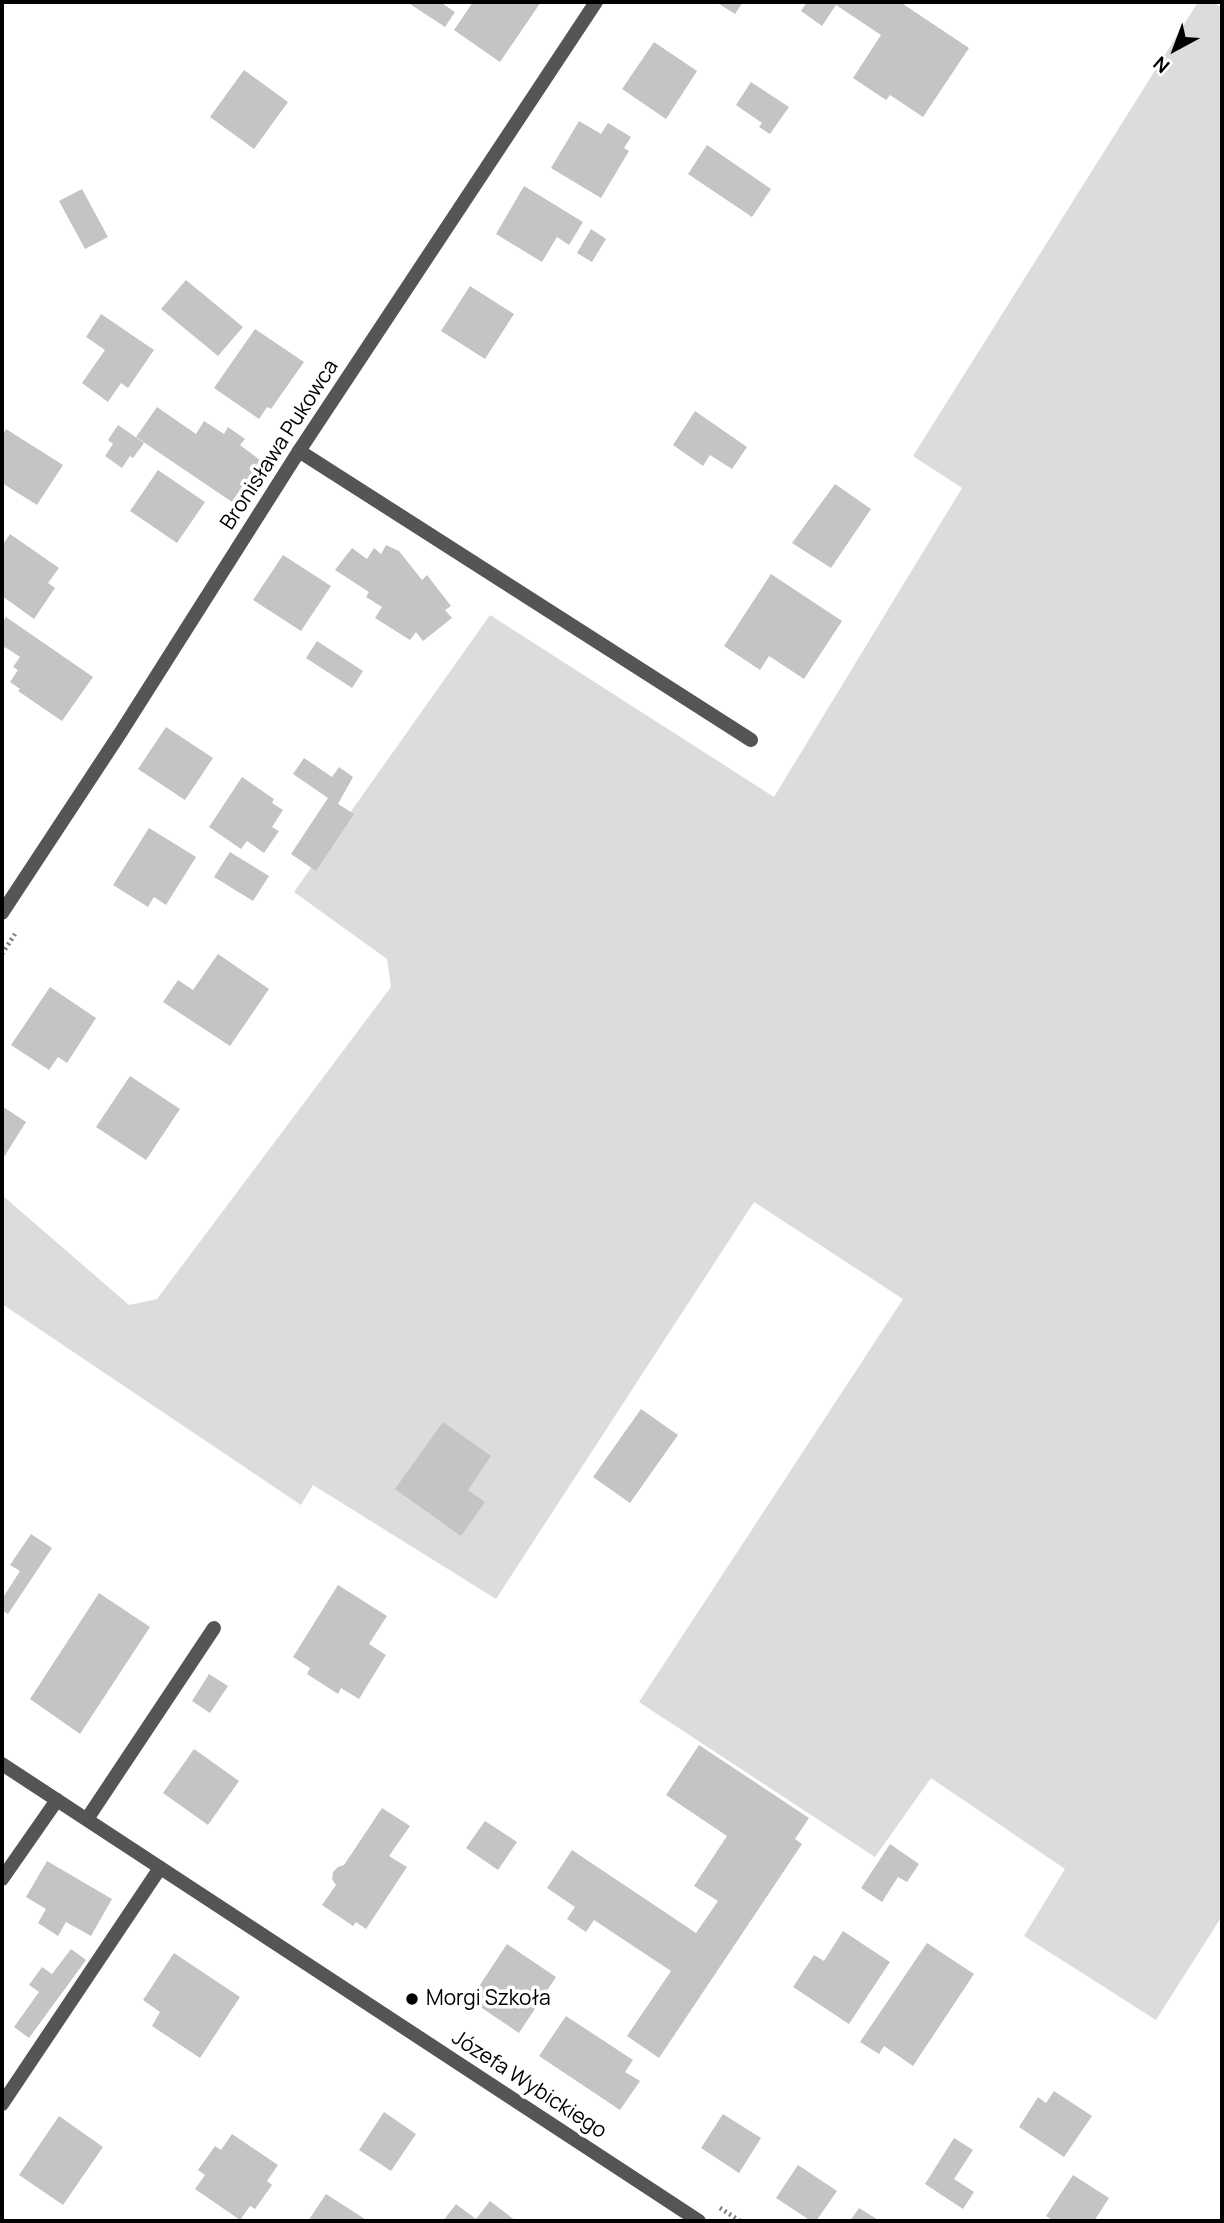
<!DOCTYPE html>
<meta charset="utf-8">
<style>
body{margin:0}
#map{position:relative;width:1224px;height:2223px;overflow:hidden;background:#fff;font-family:Manrope,sans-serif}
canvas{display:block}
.frame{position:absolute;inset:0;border:4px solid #000;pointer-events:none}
.north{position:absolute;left:1140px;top:14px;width:70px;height:70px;-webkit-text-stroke:5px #fff;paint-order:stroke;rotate:221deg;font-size:19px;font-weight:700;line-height:28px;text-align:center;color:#000}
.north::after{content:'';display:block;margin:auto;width:24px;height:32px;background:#000;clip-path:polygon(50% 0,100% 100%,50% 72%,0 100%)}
</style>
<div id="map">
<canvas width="1224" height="2223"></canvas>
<div class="frame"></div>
<div class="north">N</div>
</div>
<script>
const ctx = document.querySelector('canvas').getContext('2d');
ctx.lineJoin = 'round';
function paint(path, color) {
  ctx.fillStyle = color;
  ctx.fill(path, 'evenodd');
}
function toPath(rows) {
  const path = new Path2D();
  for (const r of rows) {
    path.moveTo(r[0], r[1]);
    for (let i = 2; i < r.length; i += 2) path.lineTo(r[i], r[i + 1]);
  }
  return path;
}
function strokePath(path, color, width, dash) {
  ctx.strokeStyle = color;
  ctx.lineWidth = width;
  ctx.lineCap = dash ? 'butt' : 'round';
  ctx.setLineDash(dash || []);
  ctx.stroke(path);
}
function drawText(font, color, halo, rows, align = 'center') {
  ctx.font = font + ' Manrope,sans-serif';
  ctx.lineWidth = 7;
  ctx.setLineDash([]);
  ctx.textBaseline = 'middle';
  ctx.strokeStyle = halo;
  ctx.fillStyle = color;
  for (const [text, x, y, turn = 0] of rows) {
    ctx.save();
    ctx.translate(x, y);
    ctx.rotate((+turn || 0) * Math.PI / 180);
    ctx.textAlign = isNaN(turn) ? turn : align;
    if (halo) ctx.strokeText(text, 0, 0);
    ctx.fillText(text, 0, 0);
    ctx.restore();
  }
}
paint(toPath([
 [1198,2,1213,2,1222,8,1222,1916,1156,2020,1024,1936,1065,1869,931,1778,875,1857,639,1702,903,1299,754,1202,496,1599,313,1485,301,1505,2,1304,2,1195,129,1305,157,1299,391,987,387,959,294,892,490,615,774,797,962,488,913,456]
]), '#dcdcdc');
paint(toPath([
 [407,2,440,2,455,12,445,27],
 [473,2,541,2,500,62,454,30],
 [716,2,743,2,735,14],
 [807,2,900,2,969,48,923,117,890,95,886,100,853,78,881,35,836,5,822,26,801,11],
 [654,42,697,71,666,119,622,89],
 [244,70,288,102,254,149,210,117],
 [751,82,789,107,770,134,759,127,762,123,736,105],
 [579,121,601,134,608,123,631,137,624,148,629,151,601,198,551,168],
 [707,145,771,189,752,217,688,174],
 [524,186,583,222,569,245,557,237,542,262,496,234],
 [82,189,108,237,85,249,59,201],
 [591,229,606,239,592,262,577,253],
 [186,280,243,327,218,356,161,309],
 [470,286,514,314,485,359,441,331],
 [101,314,154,350,128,388,121,383,108,402,82,383,105,350,86,337],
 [255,329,304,362,271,409,267,407,259,419,214,388],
 [157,407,196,434,204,421,224,434,228,427,245,439,240,445,260,460,232,502,136,437],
 [695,411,747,447,732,469,710,455,703,466,673,445],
 [118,425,144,443,133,458,130,456,122,468,105,456,113,444,108,440],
 [6,429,63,465,37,505,2,483,2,436],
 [158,470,205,502,177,543,130,511],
 [835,484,871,509,831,568,792,543],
 [10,534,59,568,48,583,55,588,34,619,2,596,2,546],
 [386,545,399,551,422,580,427,575,451,606,445,610,452,618,423,641,416,632,410,640,375,618,382,607,366,597,369,592,335,570,352,548,367,559,374,548,381,554],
 [283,555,331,586,301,631,253,600],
 [771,574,842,621,804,679,769,656,760,670,724,646],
 [6,617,93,677,62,721,18,691,20,689,10,682,18,670,13,667,20,657,5,647,3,650,2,649,2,623],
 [317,641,363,671,352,688,306,658],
 [166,727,213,758,185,800,138,769],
 [304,758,332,777,339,767,353,777,338,804,354,814,316,871,291,854,328,798,293,774],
 [242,777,274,799,272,803,283,810,272,827,279,831,264,853,247,841,241,849,209,827],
 [149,828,196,857,166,905,154,897,148,907,113,885],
 [230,852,269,876,253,901,214,877],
 [218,954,269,989,230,1046,163,1002,178,980,193,990],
 [50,987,96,1018,67,1063,58,1057,49,1070,11,1045],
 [130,1076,180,1109,146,1160,96,1127],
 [2,1106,26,1122,2,1160],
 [641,1409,678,1435,630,1503,593,1477],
 [443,1422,491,1456,468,1490,485,1502,461,1536,395,1489],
 [31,1534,52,1548,8,1614,2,1610,2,1599,20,1571,10,1565],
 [338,1585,387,1616,369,1644,386,1655,359,1699,341,1688,338,1694,307,1674,310,1668,293,1657],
 [99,1593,150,1627,80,1734,30,1699],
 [209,1674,228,1686,210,1713,192,1701],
 [699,1745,809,1818,795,1839,802,1844,659,2058,627,2036,671,1971,594,1920,586,1932,567,1919,575,1907,547,1888,572,1850,696,1933,718,1901,694,1886,727,1836,666,1795],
 [194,1749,239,1781,208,1825,163,1793],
 [382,1808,410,1826,389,1856,407,1867,366,1929,356,1922,353,1926,322,1905,336,1885,332,1879,333,1872,338,1867,344,1865],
 [485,1821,517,1842,498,1870,466,1848],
 [890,1844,919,1864,907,1882,898,1877,882,1902,861,1888],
 [47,1861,112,1899,91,1936,66,1922,58,1936,38,1923,46,1909,26,1897],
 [843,1931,890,1962,849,2024,793,1987,814,1955,824,1961],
 [927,1943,974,1974,913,2066,884,2046,879,2054,860,2042],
 [507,1944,556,1977,519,2033,470,2000],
 [71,1949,86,1960,29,2038,14,2027,39,1992,29,1985,42,1967,52,1974],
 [174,1953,240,1997,200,2058,152,2026,160,2012,143,2000],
 [566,2016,633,2060,625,2072,640,2081,620,2110,539,2056],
 [1054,2091,1092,2116,1064,2157,1019,2127,1038,2097,1046,2103],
 [384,2112,416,2134,391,2171,359,2150],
 [723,2114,761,2138,739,2173,701,2148],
 [59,2116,103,2147,63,2205,19,2175],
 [232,2134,278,2165,267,2181,272,2185,255,2209,250,2206,240,2220,195,2189,205,2175,198,2170,215,2146,221,2150],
 [954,2138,973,2150,954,2179,974,2192,963,2209,925,2184],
 [798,2165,837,2191,816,2221,811,2221,776,2198],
 [1073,2175,1109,2198,1094,2221,1054,2221,1046,2216],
 [326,2194,368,2221,308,2221],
 [490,2201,516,2221,443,2221,456,2204,476,2219],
 [859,2208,880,2221,850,2221]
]), '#c4c4c4');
strokePath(toPath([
 [2,954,15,934],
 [720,2208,740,2221]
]), '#777', 4.5, [2, 3.5]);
strokePath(toPath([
 [87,1819,214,1628]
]), '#555', 14);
strokePath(toPath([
 [299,451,751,740],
 [2,1879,57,1800],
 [2,2104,160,1868]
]), '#555', 14);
strokePath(toPath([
 [2,913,121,732,299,451,596,2],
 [2,1764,699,2221]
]), '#555', 14);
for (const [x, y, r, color] of [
 [412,1999,7,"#000"]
]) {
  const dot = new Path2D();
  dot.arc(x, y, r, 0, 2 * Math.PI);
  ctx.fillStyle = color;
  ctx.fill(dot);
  strokePath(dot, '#fff', 2.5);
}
drawText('21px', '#000', '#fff', [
 ["Bronisława Pukowca",280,445,-57],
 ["Józefa Wybickiego",529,2085,33]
]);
drawText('21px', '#000', '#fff', [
 ["Morgi Szkoła",426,1999]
], 'left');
</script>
